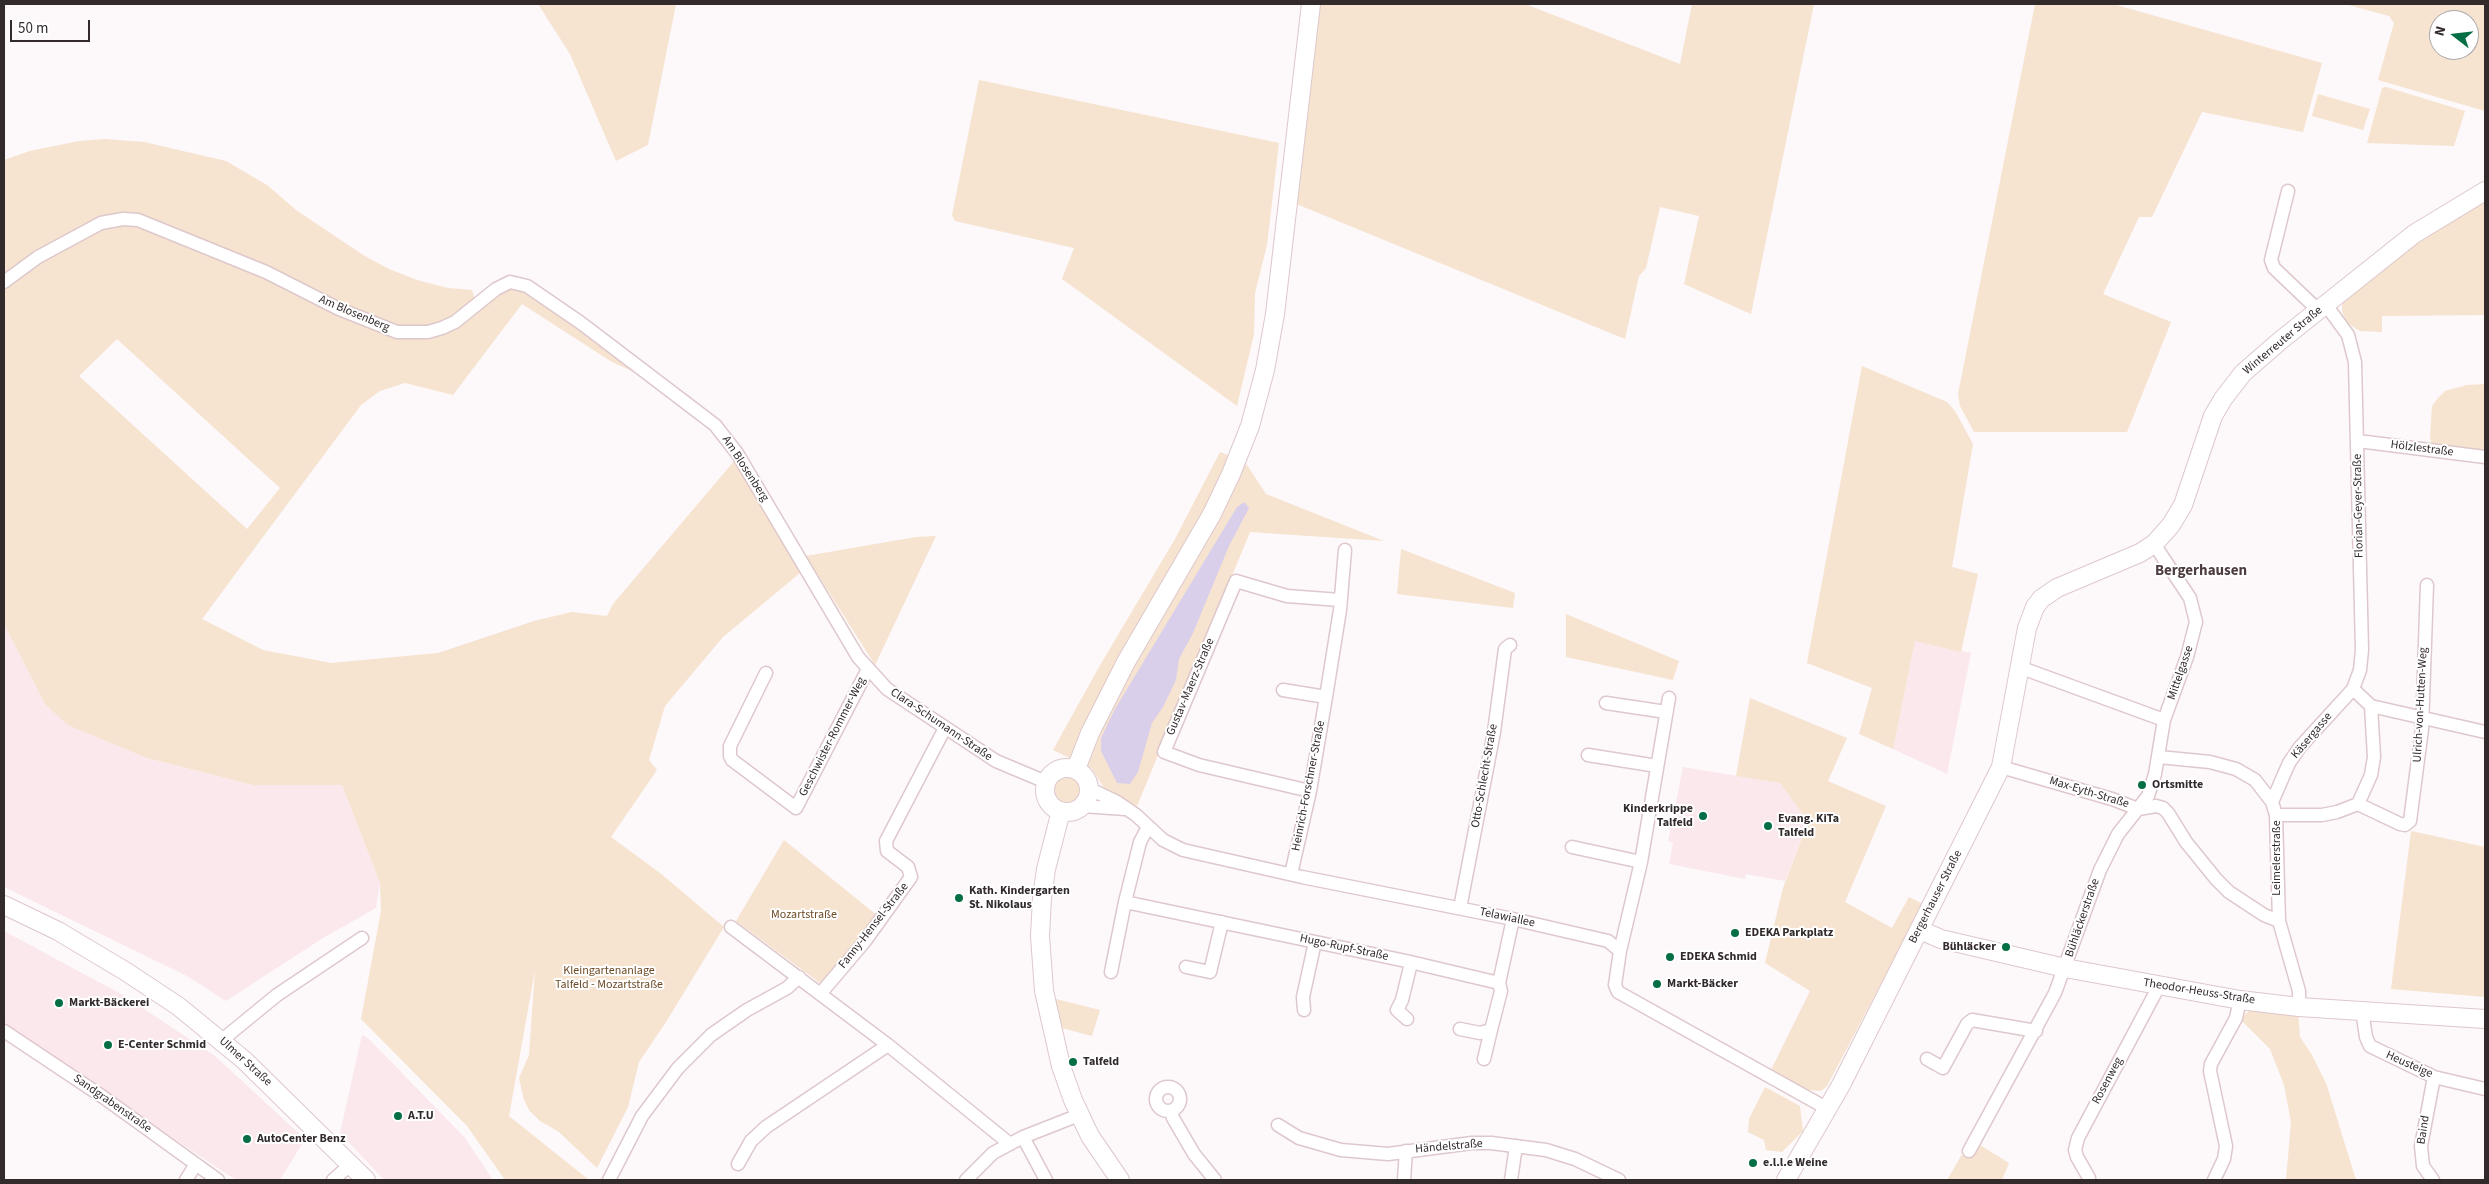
<!DOCTYPE html>
<meta charset="utf-8">
<style>
body{margin:0}
#map{position:relative;width:2489px;height:1184px;overflow:hidden;background:#fdf8f9;font-family:"Source Sans 3",sans-serif}
canvas{display:block}
.frame{position:absolute;inset:0;border:5px solid #322a2b;pointer-events:none}
.north{position:absolute;left:2429px;top:10px;width:50px;height:50px;box-sizing:border-box;background:#fff;border:1px solid #adaaaa;border-radius:50%;rotate:286deg;font-size:14px;font-weight:700;line-height:20px;text-align:center;color:#322a2b}
.north::after{content:'';display:block;margin:auto;width:18px;height:22px;background:#056e45;clip-path:polygon(50% 0,100% 100%,50% 72%,0 100%)}
.scale{position:absolute;left:10px;top:20px;width:80px;height:22px;box-sizing:border-box;border:2px solid #322a2b;border-top:0;padding-left:6px;font-size:15px;line-height:18px;white-space:nowrap;color:#322a2b;-webkit-text-stroke:4px #fff;paint-order:stroke}
</style>
<div id="map">
<canvas width="2489" height="1184"></canvas>
<div class="frame"></div>
<div class="north">N</div>
<div class="scale">50 m</div>
</div>
<script>
const ctx = document.querySelector('canvas').getContext('2d');
ctx.lineJoin = 'round';
function paint(path, color) {
  ctx.fillStyle = color;
  ctx.fill(path, 'evenodd');
}
function toPath(rows) {
  const path = new Path2D();
  for (const r of rows) {
    if (r.length === 3) {
      path.moveTo(r[0] + r[2], r[1]);
      path.arc(r[0], r[1], r[2], 0, 2 * Math.PI);
      continue;
    }
    path.moveTo(r[0], r[1]);
    for (let i = 2; i < r.length; i += 2) path.lineTo(r[i], r[i + 1]);
  }
  return path;
}
function strokePath(path, color, width, dash) {
  ctx.strokeStyle = color;
  ctx.lineWidth = width;
  ctx.lineCap = dash ? 'butt' : 'round';
  ctx.setLineDash(dash || []);
  ctx.stroke(path);
}
function drawText(font, color, halo, rows, align = 'center') {
  ctx.font = font + ' "Source Sans 3",sans-serif';
  ctx.lineWidth = 4;
  ctx.setLineDash([]);
  ctx.textBaseline = 'middle';
  ctx.strokeStyle = halo;
  ctx.fillStyle = color;
  for (const [text, x, y, turn = 0] of rows) {
    ctx.save();
    ctx.translate(x, y);
    ctx.rotate((+turn || 0) * Math.PI / 180);
    ctx.textAlign = isNaN(turn) ? turn : align;
    if (halo) ctx.strokeText(text, 0, 0);
    ctx.fillText(text, 0, 0);
    ctx.restore();
  }
}
paint(toPath([
 [4,624,45,704,147,758,253,785,342,785,380,883,376,908,323,938,226,1001,187,976,4,887],
 [1915,641,1971,653,1947,774,1893,749],
 [1683,767,1780,783,1808,822,1785,881,1746,874,1745,879,1669,864,1673,843,1668,841],
 [4,931,123,995,215,1056,305,1139,280,1180,236,1180,4,1026],
 [362,1035,368,1038,465,1138,493,1180,384,1180,340,1133]
]), '#fbe8ec');
paint(toPath([
 [538,4,676,4,648,145,616,161,570,54],
 [1318,4,1525,4,1680,64,1692,4,1814,4,1751,314,1684,284,1699,216,1660,207,1646,268,1639,276,1625,339,1294,203],
 [2035,4,2113,4,2322,63,2303,132,2202,112,2152,217,2139,217,2103,294,2171,322,2127,432,1974,432,1960,406,1958,394,1961,379],
 [2345,4,2485,4,2485,111,2378,80,2394,23,2389,16],
 [2439,20,2469,20,2469,50,2439,50],
 [979,80,1279,143,1267,245,1255,293,1254,334,1237,406,1062,279,1074,248,955,221,952,215],
 [2386,87,2465,111,2454,146,2367,143,2382,88],
 [2318,94,2370,109,2363,130,2312,116],
 [105,139,144,142,226,161,267,185,296,210,363,255,389,269,417,280,448,288,472,290,476,303,428,336,506,288,527,291,643,376,612,362,522,304,453,395,405,383,380,391,361,405,202,619,263,650,331,663,438,653,534,621,572,612,607,616,613,604,735,460,796,557,800,573,723,637,665,706,649,760,657,770,611,837,660,873,724,927,666,1022,639,1062,628,1107,597,1168,559,1132,540,1121,529,1110,524,1100,519,1078,529,1055,535,970,509,1116,589,1180,505,1180,467,1126,361,1019,381,911,380,883,342,785,253,785,147,758,68,725,45,704,4,624,4,160,30,151,79,141],
 [117,339,280,488,247,529,79,376],
 [2485,199,2485,315,2382,316,2382,332,2360,331,2347,323,2342,311,2342,301,2427,234],
 [1862,366,1947,402,1955,411,1973,444,1952,567,1978,574,1961,652,1915,641,1893,749,1859,734,1872,688,1807,663],
 [2485,384,2485,450,2432,444,2430,438,2432,406,2438,398,2445,391,2467,385],
 [1220,452,1245,462,1266,494,1384,541,1250,532,1137,806,1106,791,1092,769,1053,750,1099,667,1175,539],
 [936,536,875,665,806,556,916,537],
 [1401,549,1515,593,1513,608,1397,594],
 [1566,614,1679,661,1673,680,1566,657],
 [1750,698,1847,738,1828,781,1886,806,1845,902,1892,928,1909,897,1923,904,1827,1086,1821,1091,1809,1090,1770,1072,1810,991,1765,963,1783,888,1808,822,1780,783,1736,776],
 [1068,789,16],
 [2411,831,2485,847,2485,997,2391,989],
 [784,840,879,917,862,940,820,983,736,921],
 [1052,998,1100,1010,1092,1036,1058,1027],
 [2250,1010,2298,1012,2300,1037,2312,1055,2326,1083,2356,1180,2286,1180,2291,1122,2284,1085,2270,1049,2240,1019],
 [1765,1087,1800,1106,1803,1131,1782,1152,1766,1150,1764,1140,1748,1132,1749,1119],
 [1980,1145,2009,1163,2002,1180,1947,1180,1961,1156]
]), '#f6e3d0');
paint(toPath([
 [1244,502,1249,508,1229,546,1193,633,1179,659,1176,680,1163,707,1152,723,1138,772,1130,784,1117,783,1101,751,1101,738,1115,709,1144,661,1237,507]
]), '#dacfeb');
const street = toPath([
 [2288,191,2271,260,2274,268,2318,310],
 [4,282,38,257,101,223,123,219,138,220,266,272,339,309,397,332,428,332,442,328,455,322,496,289,510,282,527,286,581,323,715,425,737,453,858,657,887,689,996,761,1046,782],
 [2358,441,2485,457],
 [2019,667,2164,720],
 [766,673,730,746,730,756,732,760,796,808,868,669],
 [2353,689,2371,706,2485,732],
 [1283,690,1326,697],
 [1669,698,1641,862,1620,951,1615,985,1618,992,1828,1109],
 [1606,703,1666,712],
 [1588,755,1657,766],
 [2159,757,2210,762,2236,769,2255,780,2272,802,2276,815,2279,921,2299,991,2299,1007],
 [2001,767,2112,799,2138,809,2156,806,2163,808,2168,813,2186,842,2216,879,2229,892,2264,915,2279,921],
 [1090,789,1117,802,1136,815,1163,840,1183,850,1302,877,1513,919,1608,941,1620,951],
 [1310,791,1199,765,1164,752,1236,581,1287,596,1340,600],
 [2272,802,2289,763,2300,747,2353,689,2360,670,2362,650,2355,362,2348,335,2326,305],
 [2358,804,2371,775,2374,757,2371,706],
 [1083,806,1125,809],
 [2276,815,2322,815,2337,812,2358,804,2400,824,2405,825,2410,821,2422,729,2427,585],
 [1148,827,1140,842,1125,902,1406,961,1499,983,1513,919],
 [1572,847,1641,862],
 [1291,874,1310,791,1326,697,1340,610,1345,550],
 [1460,908,1494,732,1505,649,1510,645],
 [731,927,888,1045,1010,1144],
 [1186,967,1210,972,1222,922],
 [1111,972,1125,902],
 [821,993,865,941,911,877,908,867,887,851,886,841,945,728],
 [1304,1010,1303,997,1315,942],
 [2362,1010,2366,1037,2370,1046,2434,1077,2485,1089],
 [1407,1019,1397,1010,1402,1000,1411,963],
 [1460,1029,1480,1033,1491,1030,1501,991,1499,983],
 [4,1031,103,1097,218,1180],
 [222,1040,277,995,362,938],
 [1484,1059,1491,1030],
 [1927,1059,1943,1068,1967,1024,1972,1020,2036,1031],
 [1168,1099,12],
 [1171,1111,1173,1118,1194,1154,1215,1180],
 [1278,1125,1299,1138,1341,1150,1388,1154,1472,1143,1491,1143,1546,1150,1575,1159,1619,1180],
 [1023,1137,1046,1180],
 [1969,1151,2055,993,2100,870,2118,834,2148,796,2155,774,2164,720,2187,657,2196,622,2190,598,2154,544],
 [738,1164,751,1141,766,1127,888,1045],
 [2089,1178,2077,1157,2075,1150,2078,1138,2159,986],
 [186,1180,196,1164],
 [333,1180,351,1164],
 [609,1180,642,1116,678,1068,711,1035,747,1010,787,988,799,977],
 [966,1180,993,1153,1023,1137,1079,1115],
 [1404,1180,1406,1151],
 [1511,1180,1516,1146],
 [2214,1180,2224,1159,2226,1146,2210,1071,2211,1064,2236,1018,2240,1000],
 [2433,1180,2423,1166,2421,1146,2434,1077]
]);
const secondary = toPath([
 [1067,790,22],
 [1076,769,1090,733,1126,662,1212,514,1231,474,1250,426,1265,370,1275,314,1311,4],
 [1061,811,1046,869,1042,898,1040,936,1044,991,1061,1066,1073,1100,1090,1136,1120,1180],
 [4,905,58,931,125,971,178,1006,244,1060,366,1180],
 [1920,930,1941,939,2065,968,2240,1000,2299,1007,2485,1019],
 [1786,1180,1841,1085,2001,767,2027,628,2035,607,2041,599,2057,588,2140,553,2154,544,2171,525,2183,505,2213,416,2223,399,2243,373,2281,340,2414,234,2485,191]
]);
strokePath(street, '#dec8cc', 15);
strokePath(secondary, '#dec8cc', 20);
strokePath(street, '#fff', 12);
strokePath(secondary, '#fff', 18);
for (const [x, y, r, color] of [
 [2142,785,5,"#056e45"],
 [1703,816,5,"#056e45"],
 [1768,826,5,"#056e45"],
 [959,898,5,"#056e45"],
 [1735,933,5,"#056e45"],
 [2006,947,5,"#056e45"],
 [1670,957,5,"#056e45"],
 [1657,984,5,"#056e45"],
 [59,1003,5,"#056e45"],
 [108,1045,5,"#056e45"],
 [1073,1062,5,"#056e45"],
 [398,1116,5,"#056e45"],
 [247,1139,5,"#056e45"],
 [1753,1163,5,"#056e45"]
]) {
  const dot = new Path2D();
  dot.arc(x, y, r, 0, 2 * Math.PI);
  ctx.fillStyle = color;
  ctx.fill(dot);
  strokePath(dot, '#fff', 2);
}
drawText('12px', '#322a2b', '#fff', [
 ["Am Blosenberg",354,314,23],
 ["Winterreuter Straße",2283,341,-40],
 ["Hölzlestraße",2422,449,7],
 ["Am Blosenberg",745,469,57],
 ["Florian-Geyer-Straße",2359,506,-91],
 ["Mittelgasse",2181,673,-71],
 ["Gustav-Maerz-Straße",1191,687,-67],
 ["Ulrich-von-Hutten-Weg",2421,705,-87],
 ["Clara-Schumann-Straße",941,725,34],
 ["Käsergasse",2312,736,-50],
 ["Geschwister-Rommer-Weg",833,737,-63],
 ["Otto-Schlecht-Straße",1485,776,-80],
 ["Heinrich-Forschner-Straße",1309,786,-79],
 ["Max-Eyth-Straße",2089,793,17],
 ["Leimelerstraße",2277,858,-90],
 ["Bergerhauser Straße",1936,897,-63],
 ["Telawiallee",1507,918,12],
 ["Bühläckerstraße",2083,918,-71],
 ["Fanny-Hensel-Straße",874,926,-52],
 ["Hugo-Rupf-Straße",1344,948,12],
 ["Theodor-Heuss-Straße",2199,992,9],
 ["Ulmer Straße",245,1062,42],
 ["Heusteige",2409,1065,24],
 ["Rosenweg",2108,1081,-62],
 ["Sandgrabenstraße",112,1104,35],
 ["Baind",2424,1130,-81],
 ["Händelstraße",1449,1147,-5]
]);
drawText('bold 12px', '#322a2b', '#fff', [
 ["Ortsmitte",2152,785],
 ["Kinderkrippe",1693,809,"right"],
 ["Talfeld",1693,823,"right"],
 ["Evang. KiTa",1778,819],
 ["Talfeld",1778,833],
 ["Kath. Kindergarten",969,891],
 ["St. Nikolaus",969,905],
 ["EDEKA Parkplatz",1745,933],
 ["Bühläcker",1996,947,"right"],
 ["EDEKA Schmid",1680,957],
 ["Markt-Bäcker",1667,984],
 ["Markt-Bäckerei",69,1003],
 ["E-Center Schmid",118,1045],
 ["Talfeld",1083,1062],
 ["A.T.U",408,1116],
 ["AutoCenter Benz",257,1139],
 ["e.l.l.e Weine",1763,1163]
], 'left');
drawText('12px', '#6d4b26', '#fff', [
 ["Mozartstraße",804,915],
 ["Kleingartenanlage",609,971],
 ["Talfeld - Mozartstraße",609,985]
]);
drawText('bold 15px', '#4e3d40', '#fff', [
 ["Bergerhausen",2201,572]
]);
</script>
